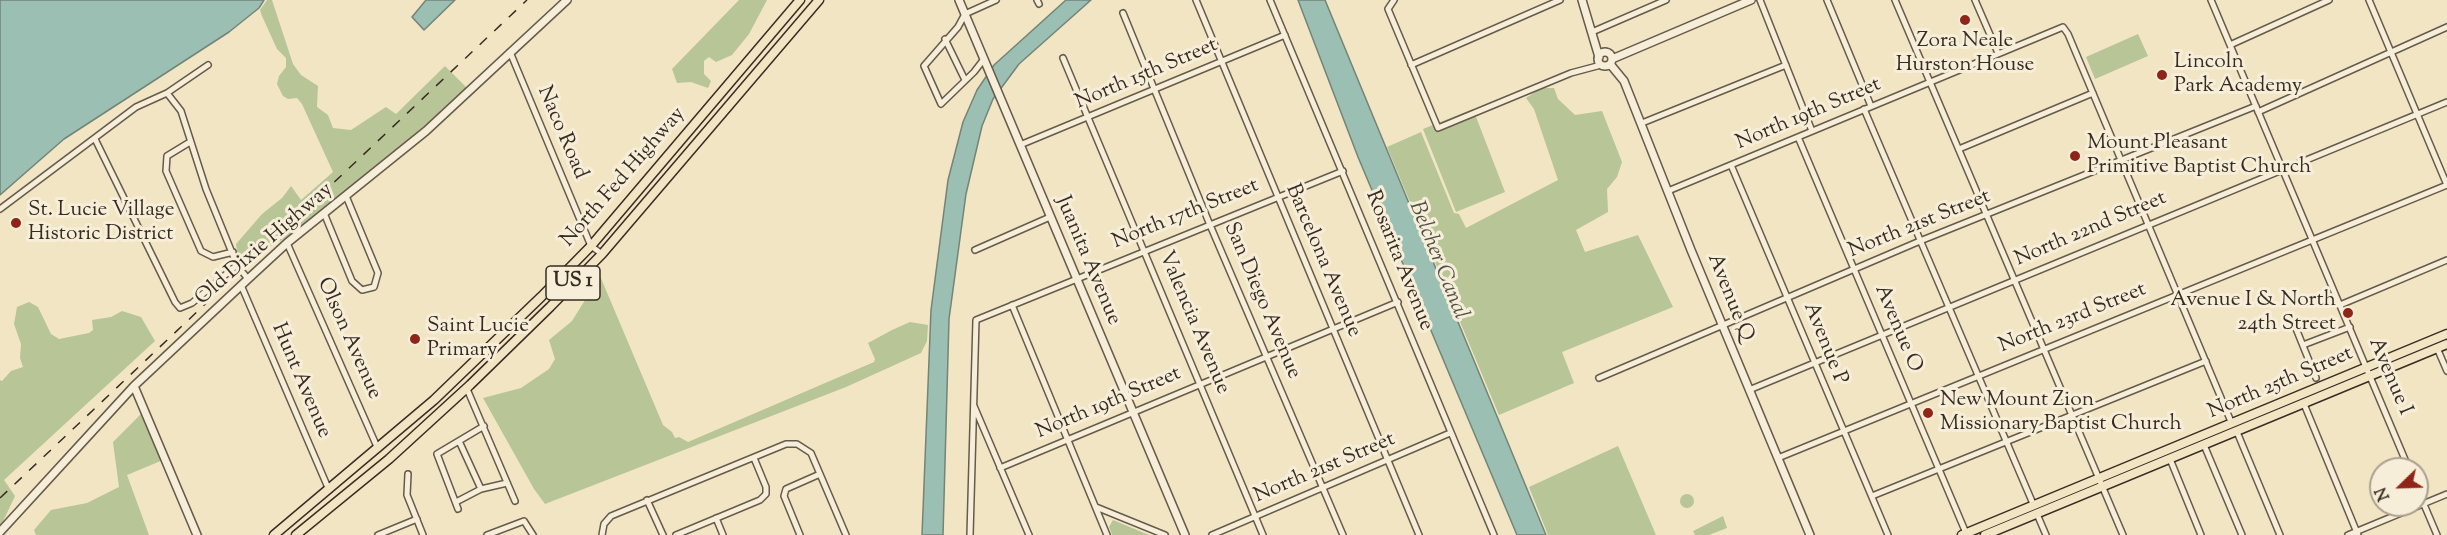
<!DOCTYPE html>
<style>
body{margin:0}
#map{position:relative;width:2447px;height:535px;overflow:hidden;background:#f2e5c4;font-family:"Sorts Mill Goudy",serif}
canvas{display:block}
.north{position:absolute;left:2369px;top:457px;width:60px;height:60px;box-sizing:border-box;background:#f7eed9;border:2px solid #aba090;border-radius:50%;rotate:247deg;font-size:16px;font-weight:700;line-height:24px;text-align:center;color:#382b22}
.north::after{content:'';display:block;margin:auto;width:21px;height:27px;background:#8f2418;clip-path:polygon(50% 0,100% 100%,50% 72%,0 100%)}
</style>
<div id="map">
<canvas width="2447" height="535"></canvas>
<div class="north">N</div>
</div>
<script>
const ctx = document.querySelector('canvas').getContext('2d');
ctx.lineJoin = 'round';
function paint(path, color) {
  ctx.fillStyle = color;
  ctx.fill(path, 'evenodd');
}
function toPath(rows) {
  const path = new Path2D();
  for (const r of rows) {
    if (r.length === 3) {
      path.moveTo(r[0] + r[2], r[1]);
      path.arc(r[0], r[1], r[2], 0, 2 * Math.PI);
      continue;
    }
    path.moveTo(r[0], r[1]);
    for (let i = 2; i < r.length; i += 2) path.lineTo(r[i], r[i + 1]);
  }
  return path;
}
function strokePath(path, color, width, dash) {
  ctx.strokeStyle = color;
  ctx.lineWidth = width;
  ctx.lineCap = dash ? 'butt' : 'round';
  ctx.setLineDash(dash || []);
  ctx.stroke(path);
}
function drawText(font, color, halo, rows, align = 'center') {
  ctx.font = font + ' "Sorts Mill Goudy",serif';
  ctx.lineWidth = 6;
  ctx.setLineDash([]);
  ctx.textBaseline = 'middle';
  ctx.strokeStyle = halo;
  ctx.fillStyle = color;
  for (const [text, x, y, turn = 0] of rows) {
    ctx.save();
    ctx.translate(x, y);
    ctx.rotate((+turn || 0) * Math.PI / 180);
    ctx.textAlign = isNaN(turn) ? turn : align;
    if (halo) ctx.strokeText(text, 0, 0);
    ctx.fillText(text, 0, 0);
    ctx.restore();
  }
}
paint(toPath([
 [267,0,272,0,293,64,301,75,318,86,317,107,328,115,333,128,351,130,386,107,396,114,445,66,467,88,364,179,298,231,248,259,238,257,236,244,262,214,282,198,291,186,301,200,333,172,302,104,297,98,288,99,283,96,277,84,279,76,286,67,286,58,277,49,262,16,260,10],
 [739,0,767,0,749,34,732,55,716,62,709,57,704,61,704,74,711,81,708,88,691,82,677,83,672,69],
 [2138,34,2148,56,2095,79,2086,57],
 [1541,88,1554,88,1558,99,1575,115,1602,111,1622,162,1617,177,1607,189,1608,212,1576,230,1585,252,1638,235,1673,307,1562,352,1574,383,1499,415,1387,147,1421,132,1454,213,1459,214,1466,228,1558,180,1534,109,1526,98],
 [1473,109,1505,192,1456,212,1423,129],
 [600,276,663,425,672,432,675,438,679,437,688,442,874,362,875,359,868,343,892,330,910,322,928,325,927,341,921,353,846,387,545,504,534,489,483,398,521,388,549,369,555,359,549,340,572,321],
 [29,302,38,307,51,334,59,339,89,333,93,330,92,320,111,317,122,311,141,317,155,341,4,480,15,496,0,528,0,380,2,381,11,371,23,367,20,358,21,344,14,324,17,307],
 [142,413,163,460,127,475,149,535,36,535,34,530,51,510,87,503,119,487,113,442],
 [1618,446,1656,535,1548,535,1529,487],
 [1687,501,7],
 [1723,516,1727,528,1709,535,1695,535,1693,531],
 [1113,520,1149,535,1112,535,1109,527]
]), '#b7c597');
const water = toPath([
 [0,0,264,0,259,8,229,32,64,139,0,195,0,0],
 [426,0,455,0,424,30,412,17,426,0],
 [1066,0,1091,0,1019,64,993,99,982,126,966,194,949,319,943,535,922,535,931,310,948,180,963,122,977,90,994,65,1066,0],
 [1298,0,1325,0,1546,535,1517,535,1358,157,1298,0]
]);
paint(water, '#9bbfb2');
strokePath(water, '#738478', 1.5);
const minor = toPath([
 [1037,0,1039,4],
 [1196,0,1419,535],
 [1270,0,1494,535],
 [1394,0,1388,9,1438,128,1571,73,1601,65],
 [1760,0,1812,131],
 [1827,0,1871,106],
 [1895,0,2123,535],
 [1975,0,1998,53],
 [2211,0,2409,469],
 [2369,0,2447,185],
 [1123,13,1210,225,1343,535],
 [1592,32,1666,0],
 [945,39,965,80],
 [2230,45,2329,0],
 [510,52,591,246,602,254],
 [1063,58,1263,535],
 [984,59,974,72,941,104,924,66,958,27,965,14,996,0],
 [1411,65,1560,0],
 [167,93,181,111,206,189,237,265,248,279],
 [1864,109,2034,506],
 [2258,112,2447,27],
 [1642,123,1786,65],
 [1798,137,1966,533],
 [95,139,175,302,180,308,192,303,237,265],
 [190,142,167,156,166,171,201,251,213,257,233,252],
 [1020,145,1285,35],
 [1959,149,2093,93],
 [1731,165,1888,535],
 [1668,191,2063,27,2068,34,2232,424],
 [0,209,136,107,167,93,208,65],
 [324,213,352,281,362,290,374,287,378,273,346,196],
 [287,243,378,449],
 [975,250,1050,217],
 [241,285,329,490],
 [1012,305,1107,535],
 [2340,305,2447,260],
 [2295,326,2316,378],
 [2303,345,2350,327],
 [2437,348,2447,371],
 [1599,378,1920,241,2256,106],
 [467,389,515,501],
 [1749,390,2447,102],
 [2304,404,2358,535],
 [974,406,1029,535],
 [2237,432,2280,535],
 [459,441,481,489],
 [2204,445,2242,535],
 [1778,458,2447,185],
 [2170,459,2201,535],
 [1000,468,1398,302],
 [408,474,407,495,423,535],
 [2417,488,2437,535],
 [1872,496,2206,361],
 [647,500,663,535],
 [456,502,481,489,507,483],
 [1096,507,1165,535],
 [458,509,437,454,484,426],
 [2037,514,2046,535],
 [716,518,723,535],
 [378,535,417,519],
 [487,535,524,521,533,535],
 [602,535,604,524,611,516,786,444,797,444,811,453,846,535],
 [676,535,760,500,766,494,766,487,754,458],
 [800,535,784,496,786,489,820,474],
 [970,535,976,320,1343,171],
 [1212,535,1450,433],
 [2348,535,2447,494]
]);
const tertiary = toPath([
 [959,0,1185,535],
 [1582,0,1599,57],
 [1605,59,7],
 [1612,59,1751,0],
 [1610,64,1624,81,1691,250,1810,535],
 [134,386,197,535],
 [0,532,134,386,248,279,287,243,426,131,567,0]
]);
const primary = toPath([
 [274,535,434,400,541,297,591,246,800,0],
 [296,535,389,459,470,385,550,307,602,254,819,0],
 [1962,535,2447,334],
 [1985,535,2447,344]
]);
strokePath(minor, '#665a4a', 8);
strokePath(tertiary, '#665a4a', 10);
strokePath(primary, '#382b22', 11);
strokePath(minor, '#f7eed9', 5);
strokePath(tertiary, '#f7eed9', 7);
strokePath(primary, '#f2e5c4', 8);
strokePath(toPath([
 [0,498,527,0]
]), '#382b22', 1.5, [10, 10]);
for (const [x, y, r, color] of [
 [1965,20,6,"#8f2418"],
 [2162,75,6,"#8f2418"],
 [2075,156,6,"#8f2418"],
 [16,223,6,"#8f2418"],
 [2348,313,6,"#8f2418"],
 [415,339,6,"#8f2418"],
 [1928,413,6,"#8f2418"]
]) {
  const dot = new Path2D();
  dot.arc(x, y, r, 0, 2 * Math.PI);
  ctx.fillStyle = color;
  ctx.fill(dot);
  strokePath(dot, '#f7eed9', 2);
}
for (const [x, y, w] of [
 [573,283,54]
]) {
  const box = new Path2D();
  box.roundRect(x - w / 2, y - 17, w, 34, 4.5);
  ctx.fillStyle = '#f7eed9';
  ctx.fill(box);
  strokePath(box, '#382b22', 1.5);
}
drawText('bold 20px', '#382b22', null, [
 ["US 1",573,283]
]);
drawText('21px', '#382b22', '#f7eed9', [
 ["Zora Neale",1965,42,"center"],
 ["Hurston House",1965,66,"center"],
 ["Lincoln",2174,63],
 ["Park Academy",2174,87],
 ["Mount Pleasant",2087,144],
 ["Primitive Baptist Church",2087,168],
 ["St. Lucie Village",28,211],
 ["Historic District",28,235],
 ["Avenue I & North",2336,301,"right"],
 ["24th Street",2336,325,"right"],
 ["Saint Lucie",427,327],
 ["Primary",427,351],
 ["New Mount Zion",1940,401],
 ["Missionary Baptist Church",1940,425]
], 'left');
drawText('21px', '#382b22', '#f7eed9', [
 ["North 15th Street",1147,75,-23],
 ["North 19th Street",1809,115,-23],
 ["Naco Road",561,133,67],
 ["North Fed Highway",624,178,-49],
 ["North 17th Street",1186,215,-22],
 ["North 21st Street",1920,225,-22],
 ["North 22nd Street",2091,230,-23],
 ["Old Dixie Highway",265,245,-41],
 ["Juanita Avenue",1087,261,67],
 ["Barcelona Avenue",1322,261,67],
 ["Rosarita Avenue",1398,261,68],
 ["Avenue Q",1729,298,68],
 ["San Diego Avenue",1261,301,67],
 ["North 23rd Street",2073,319,-22],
 ["Valencia Avenue",1193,323,67],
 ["Avenue O",1897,329,67],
 ["Olson Avenue",348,339,66],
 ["Avenue P",1824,344,68],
 ["Avenue I",2389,377,67],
 ["Hunt Avenue",300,381,67],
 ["North 25th Street",2281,384,-23],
 ["North 19th Street",1109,404,-23],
 ["North 21st Street",1325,469,-23]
]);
drawText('italic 22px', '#515046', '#f7eed9', [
 ["Belcher Canal",1437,261,68]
]);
</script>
